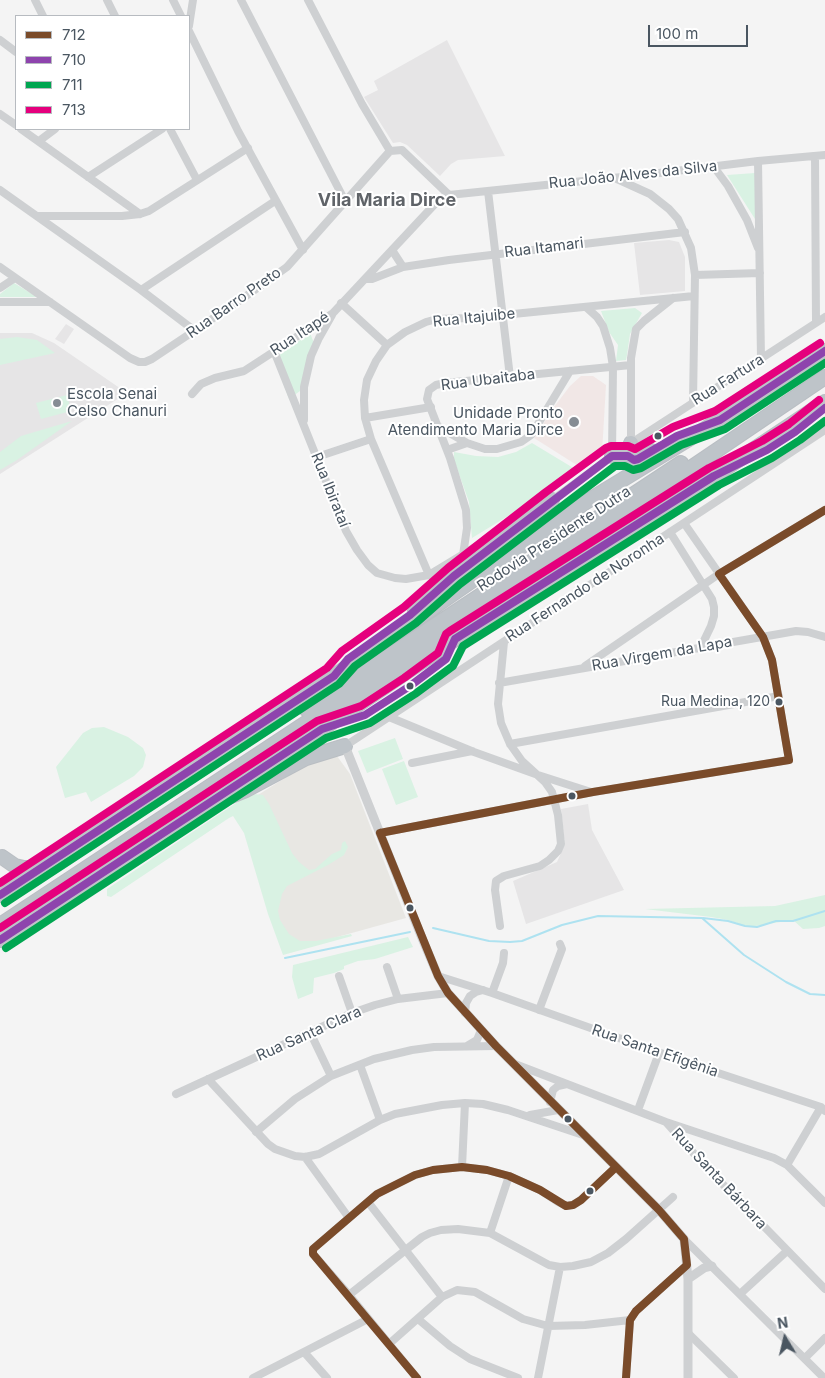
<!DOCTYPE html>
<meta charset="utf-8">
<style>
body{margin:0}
#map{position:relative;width:825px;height:1378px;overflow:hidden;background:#f4f4f4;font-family:Inter,sans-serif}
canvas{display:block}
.legend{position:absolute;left:15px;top:15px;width:175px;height:115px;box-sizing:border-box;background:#fff;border:1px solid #b7bbc0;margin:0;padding:6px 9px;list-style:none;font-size:15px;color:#4a5661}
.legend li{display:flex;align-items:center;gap:10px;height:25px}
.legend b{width:25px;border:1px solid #b7bbc0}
.north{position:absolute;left:760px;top:1313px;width:50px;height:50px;-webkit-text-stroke:4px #fff;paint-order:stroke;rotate:351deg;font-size:14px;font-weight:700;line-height:20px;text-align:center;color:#4a5661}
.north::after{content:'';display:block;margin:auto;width:18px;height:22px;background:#4a5661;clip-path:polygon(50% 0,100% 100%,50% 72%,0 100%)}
.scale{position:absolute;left:648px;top:25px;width:100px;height:22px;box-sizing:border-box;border:2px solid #4a5661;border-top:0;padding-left:6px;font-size:15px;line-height:18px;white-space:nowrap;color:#4a5661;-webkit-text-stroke:4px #fff;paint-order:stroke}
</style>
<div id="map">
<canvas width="825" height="1378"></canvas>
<ul class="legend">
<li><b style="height:6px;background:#7a4b2a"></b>712</li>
<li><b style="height:6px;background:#8e44ad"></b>710</li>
<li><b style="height:6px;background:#00a651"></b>711</li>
<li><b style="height:6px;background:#e5007d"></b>713</li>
</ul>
<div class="north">N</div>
<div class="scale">100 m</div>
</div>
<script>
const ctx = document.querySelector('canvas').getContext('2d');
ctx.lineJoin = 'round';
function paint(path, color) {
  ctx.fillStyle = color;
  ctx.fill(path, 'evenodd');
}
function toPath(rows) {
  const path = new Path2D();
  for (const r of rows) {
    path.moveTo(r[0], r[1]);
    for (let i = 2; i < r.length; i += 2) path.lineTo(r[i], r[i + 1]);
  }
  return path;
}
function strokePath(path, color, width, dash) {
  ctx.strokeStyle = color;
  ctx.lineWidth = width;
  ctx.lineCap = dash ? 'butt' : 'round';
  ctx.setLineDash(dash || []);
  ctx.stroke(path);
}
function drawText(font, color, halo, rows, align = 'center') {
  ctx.font = font + ' Inter,sans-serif';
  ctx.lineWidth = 4;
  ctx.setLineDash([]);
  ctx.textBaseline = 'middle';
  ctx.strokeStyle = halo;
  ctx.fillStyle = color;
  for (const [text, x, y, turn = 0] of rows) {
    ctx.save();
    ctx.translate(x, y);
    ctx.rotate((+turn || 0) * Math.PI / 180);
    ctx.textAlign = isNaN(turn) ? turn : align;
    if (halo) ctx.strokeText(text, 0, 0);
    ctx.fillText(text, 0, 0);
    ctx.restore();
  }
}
paint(toPath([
 [337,756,350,774,406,918,283,952,239,807,318,757]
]), '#e8e7e3');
paint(toPath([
 [447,40,505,156,458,160,451,164,440,176,407,145,400,142,393,143,364,97,378,90,374,81],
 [669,240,679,242,685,257,685,291,640,295,634,243],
 [66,324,74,329,64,344,55,339],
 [0,333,32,333,54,343,127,393,0,474],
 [588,804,592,830,624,890,526,924,513,881,557,862,565,844,561,809]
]), '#e6e5e6');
paint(toPath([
 [581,376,593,376,606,385,602,453,583,469,534,438,554,407,570,386]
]), '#f1e7e6');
paint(toPath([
 [755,173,755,219,727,175],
 [14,283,37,297,0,297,0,294],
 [635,308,642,313,630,334,627,355,626,360,616,361,618,345,609,332,601,311],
 [310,333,314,343,300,391,289,399,274,359],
 [17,337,37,340,55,353,0,365,0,339],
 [67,395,71,411,41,419,36,403],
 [72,421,17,460,0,470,0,452,21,436],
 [532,443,580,472,472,538,469,502,454,460,454,452,476,456,498,457,516,452],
 [104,727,128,737,143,748,146,755,143,767,134,776,91,802,86,792,65,798,56,767,83,733,92,728],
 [395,738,403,759,367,773,358,751],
 [404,761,418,797,396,805,382,769],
 [254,794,263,795,269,804,292,853,299,862,309,870,315,869,332,854,341,850,342,843,345,841,348,847,344,855,328,865,287,886,282,894,278,911,280,920,289,934,300,941,316,941,351,934,352,936,283,955,268,914,244,833,233,816,229,818,111,897,107,896,107,889,239,801],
 [825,895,825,926,819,928,803,929,793,920,749,927,728,920,711,917,645,909,775,906],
 [408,937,413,947,375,959,358,961,344,966,344,969,334,973,314,978,313,993,298,999,292,977,293,965]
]), '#d9f2e3');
strokePath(toPath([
 [703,918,728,921,745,926,757,927,776,921,793,921,825,911],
 [433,928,489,941,510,942,522,941,562,925,598,916,702,918,744,955,786,982,810,994,825,995],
 [285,958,410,932]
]), '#aee2f0', 2);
const motorway = toPath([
 [612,456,628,456,634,460,651,451],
 [628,456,631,443],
 [415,611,454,576,552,500],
 [307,710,681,463],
 [226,798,246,790,306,758,345,746],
 [2,857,15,866,24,868,33,868,41,863],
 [0,895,334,676,586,502,702,431,825,351],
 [0,925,639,503,825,377],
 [0,940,97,875,322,729,455,639,714,476,825,402]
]);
strokePath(motorway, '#b9bec3', 16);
strokePath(toPath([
 [35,0,43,16],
 [107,0,115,16],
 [173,0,181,16],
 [241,0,345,201],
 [308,0,362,104,390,151],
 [189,26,193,0],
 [189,31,238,131,303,250],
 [0,40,16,52],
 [0,114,16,125],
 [21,129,140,214],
 [170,129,197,180],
 [39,141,55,129],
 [390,151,402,150,449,195,651,174,758,161,825,155],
 [815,156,816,322],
 [758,161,761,359],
 [714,167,728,186,747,220,758,248],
 [88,177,162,129],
 [617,179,650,194,669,209,678,219,691,248,695,275,693,402],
 [0,190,141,290,195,331],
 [488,191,510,377],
 [38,216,122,216,140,214,149,211,248,148],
 [392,250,403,267],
 [0,267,130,358,139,362,145,362,152,359,239,301,287,267,390,151],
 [695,275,760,273],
 [365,279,372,279,403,267,449,260,685,232],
 [0,288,15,278],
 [141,290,275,201],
 [0,302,50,302],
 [341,303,387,345],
 [586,307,597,317,603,326,610,348,613,367,612,456],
 [274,351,346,531,357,550,368,565,377,573,395,578,406,579,429,575,505,529],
 [192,394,201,384,215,378,244,371,333,313,434,205,448,194],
 [365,418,431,407],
 [304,420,304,387,311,356,319,338,332,315],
 [439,427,467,443,485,449,497,449,521,442,531,435,535,429,570,371],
 [631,443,631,358,636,329,644,321,673,298],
 [628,445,825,317],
 [447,450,467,443],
 [317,457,371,439],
 [551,501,614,455],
 [670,532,712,599,714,607,714,616,711,626,700,649],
 [463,555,467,528,466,510,450,458,427,399,429,390,436,385,445,383,631,365],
 [429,575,371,439,365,418,364,400,367,380,376,361,387,345,405,332,426,322,437,319,473,318,694,296],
 [585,666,719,574,825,510],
 [499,683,796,631,808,632,825,637],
 [389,717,474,752,538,775,591,792],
 [510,744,779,696],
 [345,746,825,430],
 [412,763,472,751],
 [380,833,593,792,789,760,772,660,763,637,684,523],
 [500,926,495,890,496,881,504,876,540,866,549,860,558,851,561,844,558,815,552,792,545,782,522,761,510,744,501,723,498,704,504,642],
 [387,967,398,999],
 [339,976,352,1013],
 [438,976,492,993,706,1069,821,1107,825,1111],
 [492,993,503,963,504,953],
 [539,1010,562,949,560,944],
 [465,1013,466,1003,470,996,476,992,483,990],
 [310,1032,331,1076],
 [467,1046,477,1040,481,1030],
 [515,1064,666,1122,705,1166,825,1289],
 [360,1065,380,1120],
 [208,1079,268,1144,275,1149,295,1156,305,1157,319,1154,380,1120,395,1114,442,1105,465,1103,483,1104,508,1110,583,1135],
 [176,1094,352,1013,375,1005,398,999,448,993],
 [550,1102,553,1090,558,1086,567,1084],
 [638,1110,659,1053],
 [530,1115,558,1110],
 [666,1122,774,1158,787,1165,825,1203],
 [256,1132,295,1099,331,1076,374,1059,412,1050,434,1047,496,1046],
 [305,1157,349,1218],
 [787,1165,821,1107],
 [462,1167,465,1103],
 [368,1202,442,1297],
 [490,1233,509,1176],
 [684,1239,824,1378],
 [740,1294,787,1251],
 [349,1295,422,1237,430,1233,441,1230,458,1229,490,1233,549,1265,560,1267,573,1266,591,1262,608,1253,626,1239,673,1197],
 [418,1319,450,1346,470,1359,518,1378],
 [689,1334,734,1378],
 [389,1344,442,1297,457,1290,475,1292,523,1319,548,1326,585,1325,630,1320],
 [304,1352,327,1378],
 [805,1358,825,1338],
 [253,1378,368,1319],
 [417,1378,349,1295,313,1254,313,1249,377,1194,415,1175,433,1170,462,1167,487,1170,509,1176,540,1190,558,1202,566,1206,573,1205,581,1200,616,1167],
 [538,1378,560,1267],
 [626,1378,630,1320,636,1311,687,1265]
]), '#ced0d2', 8);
strokePath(toPath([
 [345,746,422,938,438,976,448,993,496,1046,659,1210,684,1239,688,1279,688,1378],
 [688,1279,704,1268,712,1266]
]), '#ced0d2', 9);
strokePath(motorway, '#bec4c9', 14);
strokePath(toPath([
 [719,574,763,637,772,660,789,760],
 [719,574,825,510],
 [380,833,438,976,448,993,496,1046,659,1210,684,1239,687,1265,636,1311,630,1320,626,1378],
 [380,833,593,792,789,760],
 [417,1378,313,1254,313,1249,377,1194,415,1175,433,1170,462,1167,487,1170,509,1176,540,1190,566,1206,573,1205,581,1200,616,1167]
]), '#7a4b2a', 8);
strokePath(toPath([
 [0,895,334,676,348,659,410,615,454,576,612,456,628,456,634,460,638,459,677,436,720,420,825,351],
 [0,940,322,729,365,715,410,686,446,659,455,639,714,476,767,450,795,432,825,408]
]), '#8e44ad', 8);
strokePath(toPath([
 [5,903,339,684,355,666,416,623,460,584,615,466,625,466,633,470,641,468,681,445,725,429,825,363],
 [6,948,326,738,370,723,415,694,453,666,463,646,719,485,772,458,800,440,825,421]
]), '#00a651', 8);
strokePath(toPath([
 [0,883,327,668,342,651,404,607,448,568,546,492,606,448,611,446,628,446,635,449,673,427,715,411,820,343],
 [0,928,317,721,361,706,404,678,438,653,446,634,450,631,709,468,762,441,789,424,819,400]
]), '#e5007d', 8);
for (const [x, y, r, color] of [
 [57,403,5,"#868d94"],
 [574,422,6,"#868d94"],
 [658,436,4.5,"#4a5661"],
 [410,686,4.5,"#4a5661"],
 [779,702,4.5,"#4a5661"],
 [572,796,4.5,"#4a5661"],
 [410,908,4.5,"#4a5661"],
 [568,1119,4.5,"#4a5661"],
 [590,1191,4.5,"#4a5661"]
]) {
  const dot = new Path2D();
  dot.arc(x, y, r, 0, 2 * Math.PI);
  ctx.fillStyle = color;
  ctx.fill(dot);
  strokePath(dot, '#fff', 2);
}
drawText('14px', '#4a5661', '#fff', [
 ["Rua Medina, 120",770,702]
], 'right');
drawText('15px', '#4a5661', '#fff', [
 ["Rua João Alves da Silva",633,175,-6],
 ["Rua Itamari",544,248,-7],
 ["Rua Barro Preto",234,303,-35],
 ["Rua Itajuibe",474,318,-6],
 ["Rua Itapé",300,334,-33],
 ["Rua Ubaitaba",488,380,-7],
 ["Rua Fartura",728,380,-32],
 ["Rua Ibirataí",330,490,68],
 ["Rodovia Presidente Dutra",554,539,-33],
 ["Rua Fernando de Noronha",585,588,-33],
 ["Rua Virgem da Lapa",662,654,-10],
 ["Rua Santa Clara",309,1034,-24],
 ["Rua Santa Efigênia",655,1051,19],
 ["Rua Santa Bárbara",719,1179,47]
]);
drawText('15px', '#4a5661', '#fff', [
 ["Escola Senai",67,394],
 ["Celso Chanuri",67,411],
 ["Unidade Pronto",563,413,"right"],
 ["Atendimento Maria Dirce",563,430,"right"]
], 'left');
drawText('bold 18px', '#5f6368', '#fff', [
 ["Vila Maria Dirce",387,201]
]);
</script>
